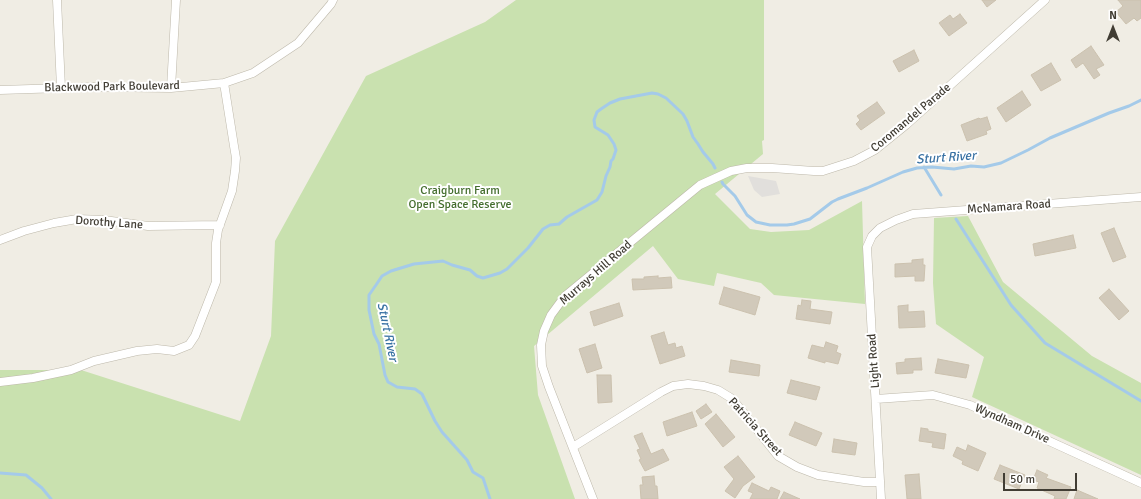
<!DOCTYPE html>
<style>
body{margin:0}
#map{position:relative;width:1141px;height:499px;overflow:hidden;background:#f0ede4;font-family:Signika,sans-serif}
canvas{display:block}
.north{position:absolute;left:1093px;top:8px;width:40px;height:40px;-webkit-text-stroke:3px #fff;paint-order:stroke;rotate:0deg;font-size:11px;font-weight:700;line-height:16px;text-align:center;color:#413d34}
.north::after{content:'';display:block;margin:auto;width:14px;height:18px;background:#413d34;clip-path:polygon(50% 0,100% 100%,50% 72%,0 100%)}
.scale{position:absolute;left:1003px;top:473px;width:74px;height:18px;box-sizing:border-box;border:2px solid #413d34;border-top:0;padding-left:5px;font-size:12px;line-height:14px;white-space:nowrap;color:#413d34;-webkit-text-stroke:3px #fff;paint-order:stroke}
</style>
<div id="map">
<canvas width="1141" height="499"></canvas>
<div class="north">N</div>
<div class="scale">50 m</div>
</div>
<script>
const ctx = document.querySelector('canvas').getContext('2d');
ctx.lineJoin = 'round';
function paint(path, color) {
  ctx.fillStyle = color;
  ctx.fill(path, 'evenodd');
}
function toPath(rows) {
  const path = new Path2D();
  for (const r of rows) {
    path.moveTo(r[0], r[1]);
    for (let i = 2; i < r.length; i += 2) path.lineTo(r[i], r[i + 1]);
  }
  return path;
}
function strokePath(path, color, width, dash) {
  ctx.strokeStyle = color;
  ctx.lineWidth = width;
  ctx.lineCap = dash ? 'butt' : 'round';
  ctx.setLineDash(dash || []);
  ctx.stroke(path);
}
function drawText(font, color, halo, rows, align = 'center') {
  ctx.font = font + ' Signika,sans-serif';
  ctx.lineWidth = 4;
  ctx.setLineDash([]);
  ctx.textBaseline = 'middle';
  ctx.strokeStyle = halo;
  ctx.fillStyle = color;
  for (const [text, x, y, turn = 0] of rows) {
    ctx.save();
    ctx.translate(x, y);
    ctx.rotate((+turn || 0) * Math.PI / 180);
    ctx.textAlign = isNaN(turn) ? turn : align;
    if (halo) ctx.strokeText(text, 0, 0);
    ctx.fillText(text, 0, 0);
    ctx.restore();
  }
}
paint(toPath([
 [516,0,764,0,764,140,762,141,763,154,715,194,750,229,771,232,809,230,862,201,865,304,774,295,761,283,717,273,714,286,678,279,653,246,534,346,538,395,575,499,0,499,0,370,81,370,240,421,271,336,275,241,366,76,485,22],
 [968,216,1003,282,1092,356,1141,383,1141,475,972,397,984,357,936,324,933,283,934,218]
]), '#c9e1af');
paint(toPath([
 [748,176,776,181,780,194,762,197,754,190]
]), '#e1dfdc');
strokePath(toPath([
 [924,167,941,195],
 [722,182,723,184,735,196,747,215,756,222,770,225,787,225,794,224,810,219,832,202,838,199,867,188,903,172,917,168,932,167,954,169,971,166,984,167,1001,163,1028,150,1050,138,1109,113,1129,106,1141,100],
 [956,219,1011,305,1045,343,1141,401],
 [0,473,26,475,42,488,51,499],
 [490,499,483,478,473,472,467,460,442,432,435,421,422,394,415,389,397,387,388,382,385,375,379,344,374,334,369,310,369,295,376,285,382,276,391,271,414,264,443,261,452,265,470,270,477,276,483,278,500,273,507,269,528,248,543,229,550,225,559,224,567,217,597,200,602,192,606,176,610,167,611,161,613,159,616,150,614,144,608,135,595,127,594,120,597,112,601,109,610,103,620,99,652,93,658,94,666,98,683,114,687,121,693,137,698,144,703,152,713,164,715,168]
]), '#a4cae9', 3);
const building = toPath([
 [982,0,996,0,987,7,982,0],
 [1118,0,1141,0,1141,18,1137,21,1134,18,1126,24,1116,12,1123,6,1118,0],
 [960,14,967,23,949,36,939,23,950,15,953,19,960,14],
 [1091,46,1104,65,1096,69,1100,75,1094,79,1083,63,1076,68,1071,60,1091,46],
 [914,50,919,61,899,72,893,61,914,50],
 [1051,63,1061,80,1041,91,1031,75,1051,63],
 [1022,91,1031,105,1006,122,997,108,1022,91],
 [877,102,885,113,861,130,856,124,860,120,857,116,877,102],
 [987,117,991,129,986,131,987,134,967,141,961,125,979,118,980,119,987,117],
 [1114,228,1126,257,1113,262,1101,233,1114,228],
 [1073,235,1076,248,1035,256,1033,244,1073,235],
 [923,259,923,265,925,265,924,281,915,281,915,276,895,277,895,264,912,263,912,260,923,259],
 [658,276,658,278,671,277,672,288,633,290,632,279,644,279,644,277,658,276],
 [724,287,760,297,755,315,719,304,724,287],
 [1109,289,1129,311,1119,320,1099,298,1109,289],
 [802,300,811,301,810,309,832,312,830,324,796,319,798,305,801,306,802,300],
 [619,303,623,316,594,326,590,312,619,303],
 [908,305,908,312,924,311,925,327,899,328,898,306,908,305],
 [664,332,668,345,675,343,676,348,682,346,685,356,660,364,651,336,664,332],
 [826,342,838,346,836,352,841,354,838,364,825,361,825,363,808,358,812,345,824,348,826,342],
 [595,344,602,368,587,373,579,349,595,344],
 [921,358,922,370,913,370,913,373,897,374,896,363,905,362,905,359,921,358],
 [938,359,969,365,966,378,935,373,938,359],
 [731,360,760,365,759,376,729,372,731,360],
 [597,375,611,375,612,402,598,403,597,375],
 [791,380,820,387,816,400,787,393,791,380],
 [706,404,712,412,701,419,696,411,706,404],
 [692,412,697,426,667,436,663,422,692,412],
 [716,414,735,437,723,447,705,424,716,414],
 [795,422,822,433,816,446,789,435,795,422],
 [921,428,928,429,928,431,946,434,944,449,932,447,933,443,919,441,921,428],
 [642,433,651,454,663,449,669,460,645,471,639,460,641,459,637,450,640,449,634,436,642,433],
 [834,439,857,443,855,455,832,452,834,439],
 [968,445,986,453,978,471,962,464,963,461,953,456,957,447,966,451,968,445],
 [738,456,755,477,743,486,735,498,725,491,734,479,724,467,738,456],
 [1000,465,1025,475,1019,489,994,479,1000,465],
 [1037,470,1048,475,1046,478,1071,487,1066,499,1054,499,1055,496,1037,488,1039,482,1033,480,1037,470],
 [919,474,921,499,907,499,905,475,919,474],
 [654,476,655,486,657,486,658,499,641,499,640,485,643,485,642,477,654,476],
 [752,483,769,491,771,487,780,491,777,499,750,499,753,493,748,491,752,483],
 [1077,490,1098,499,1074,499,1077,490],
 [784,492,800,499,780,499,784,492]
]);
paint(building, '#d1c9ba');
strokePath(building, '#cbc1ae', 1);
const street = toPath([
 [57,0,61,88],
 [171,88,176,0],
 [0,90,94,87,171,88,224,83,253,73,298,43,331,4,333,0],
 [0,240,24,231,54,223,77,219,104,220,148,226,220,225],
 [0,382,33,378,71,370,94,361,137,351,157,349,174,351,189,345,195,336,216,282,216,243,218,230,232,191,235,171,236,158,234,146,224,83],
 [876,399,933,395,970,405,1141,483],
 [573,447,661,392,673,386,688,384,704,386,718,390,731,398,738,406,778,456,797,467,818,475,864,482,880,482],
 [593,499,549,387,542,366,541,345,544,331,551,315,565,296,700,185,731,171,747,168,772,168,814,171,823,171,854,161,875,150,906,125,1045,0],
 [881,499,867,247,872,236,880,228,896,220,913,214,1141,197]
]);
strokePath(street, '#bdb8aa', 9);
strokePath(street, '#fff', 8);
drawText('12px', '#413d34', '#fff', [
 ["Blackwood Park Boulevard",112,87,-1],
 ["Coromandel Parade",911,118,-40],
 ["McNamara Road",1009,207,-4],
 ["Dorothy Lane",109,223,4],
 ["Murrays Hill Road",596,273,-41],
 ["Light Road",874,361,-94],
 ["Wyndham Drive",1012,424,24],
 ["Patricia Street",755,427,48]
]);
drawText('12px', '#436d2d', '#fff', [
 ["Craigburn Farm",460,191],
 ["Open Space Reserve",460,205]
]);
drawText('italic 13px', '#3871a3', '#fff', [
 ["Sturt River",946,158,-4],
 ["Sturt River",387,332,78]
]);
</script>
